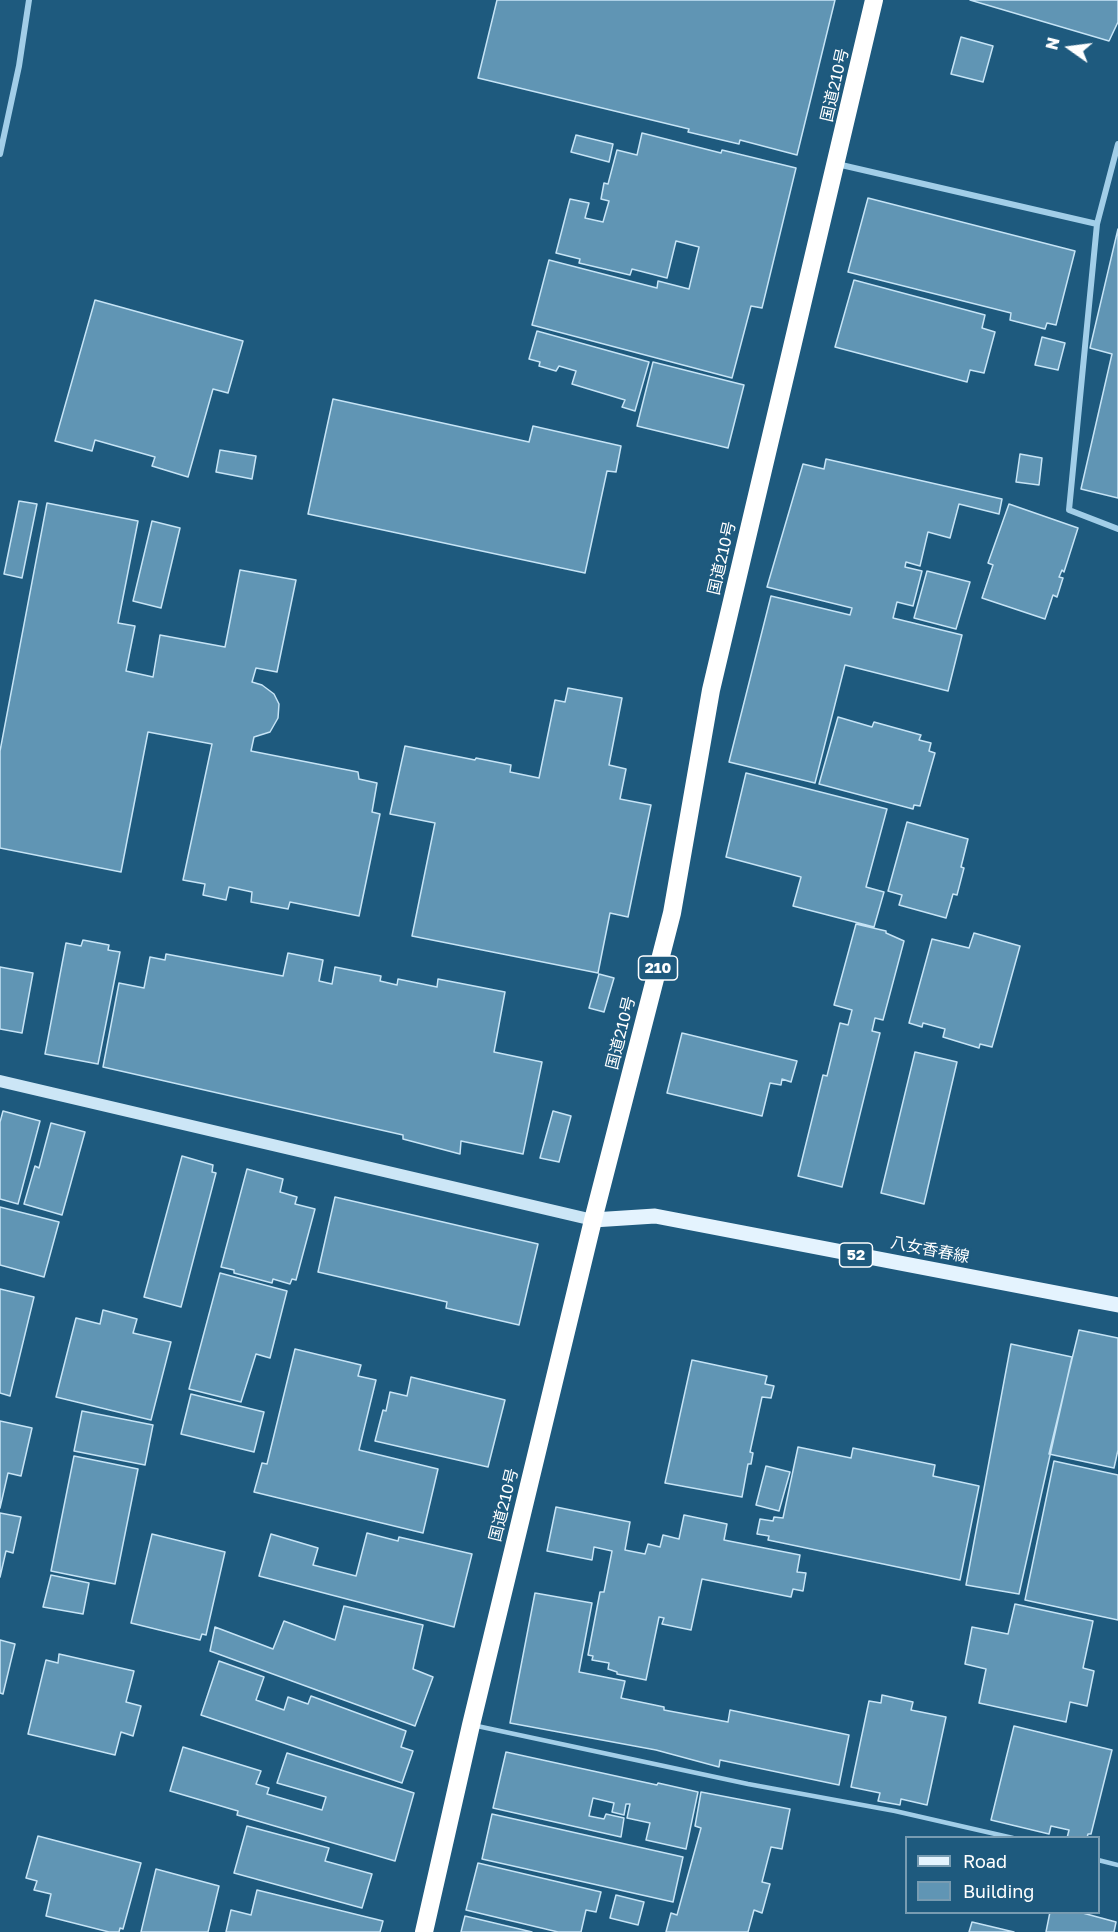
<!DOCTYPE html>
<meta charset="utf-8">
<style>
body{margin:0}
#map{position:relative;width:1118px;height:1932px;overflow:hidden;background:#1e5a7e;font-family:"Golos Text",sans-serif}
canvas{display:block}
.legend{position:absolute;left:905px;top:1836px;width:195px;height:78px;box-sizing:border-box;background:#1e5a7e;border:2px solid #789cb2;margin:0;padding:8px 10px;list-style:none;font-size:18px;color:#fff}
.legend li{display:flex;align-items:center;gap:12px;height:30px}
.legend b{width:30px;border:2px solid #789cb2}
.north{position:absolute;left:1040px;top:18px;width:60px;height:60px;-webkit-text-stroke:4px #1e5a7e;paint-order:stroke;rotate:284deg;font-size:16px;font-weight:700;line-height:24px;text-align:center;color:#fff}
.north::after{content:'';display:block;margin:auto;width:21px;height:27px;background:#fff;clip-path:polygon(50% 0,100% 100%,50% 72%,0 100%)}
</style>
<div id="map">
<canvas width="1118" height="1932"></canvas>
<ul class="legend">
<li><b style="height:8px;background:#e4f3fe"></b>Road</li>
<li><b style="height:16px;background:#6095b4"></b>Building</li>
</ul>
<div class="north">N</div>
</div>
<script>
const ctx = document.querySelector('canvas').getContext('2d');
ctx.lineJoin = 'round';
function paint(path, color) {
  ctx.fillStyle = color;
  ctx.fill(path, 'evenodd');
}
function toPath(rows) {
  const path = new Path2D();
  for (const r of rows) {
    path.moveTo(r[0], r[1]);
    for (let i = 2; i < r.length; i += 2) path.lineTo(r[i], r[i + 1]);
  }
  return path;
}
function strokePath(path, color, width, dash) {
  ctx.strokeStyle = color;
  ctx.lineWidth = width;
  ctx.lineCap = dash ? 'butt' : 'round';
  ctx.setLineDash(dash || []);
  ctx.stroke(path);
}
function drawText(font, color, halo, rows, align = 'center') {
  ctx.font = font + ' "Golos Text","Noto Sans JP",sans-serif';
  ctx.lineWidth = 5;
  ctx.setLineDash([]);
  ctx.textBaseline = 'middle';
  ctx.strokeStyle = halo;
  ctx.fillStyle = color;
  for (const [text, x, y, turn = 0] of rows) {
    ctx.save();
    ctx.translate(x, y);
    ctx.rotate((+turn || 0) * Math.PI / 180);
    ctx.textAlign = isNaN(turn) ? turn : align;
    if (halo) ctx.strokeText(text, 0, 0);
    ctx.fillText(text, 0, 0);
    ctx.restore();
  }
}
const building = toPath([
 [497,0,835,0,797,155,740,140,739,144,688,132,689,129,478,78,497,0],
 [970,0,1118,0,1118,22,1109,41,970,0],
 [961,37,993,46,983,82,951,74,961,37],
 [642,133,721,153,722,150,796,168,762,308,751,306,732,378,532,325,549,260,657,288,658,281,689,289,699,247,676,241,667,278,632,269,630,275,579,263,580,259,556,253,570,199,589,203,585,218,603,222,609,201,601,199,604,183,608,184,617,150,637,155,642,133],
 [576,135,613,144,609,162,571,152,576,135],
 [868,198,1075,251,1056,325,1047,323,1045,329,1010,320,1011,313,848,272,868,198],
 [1118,229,1118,498,1081,489,1112,354,1090,348,1118,229],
 [854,280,985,315,982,328,995,332,984,373,970,370,967,382,835,347,854,280],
 [95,300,243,341,228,393,213,389,188,477,152,466,155,457,95,440,92,451,55,441,95,300],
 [537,331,649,362,635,411,622,407,625,400,572,384,576,371,559,366,556,371,539,366,540,362,529,359,537,331],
 [1042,337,1065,343,1058,370,1035,365,1042,337],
 [653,362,744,385,728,448,637,426,653,362],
 [333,399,529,442,533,426,621,446,616,472,607,471,585,573,308,514,333,399],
 [220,450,256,456,252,479,216,472,220,450],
 [1020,454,1042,458,1039,485,1016,482,1020,454],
 [826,459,1002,499,999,514,959,504,950,538,928,532,920,566,906,562,905,567,922,571,913,606,897,602,893,618,962,635,948,691,845,665,815,783,729,762,771,596,850,615,852,608,767,587,803,464,824,469,826,459],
 [19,501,37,504,22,578,4,574,19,501],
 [47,503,138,521,118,623,135,626,126,671,153,677,160,635,225,647,240,570,296,580,277,672,256,668,252,682,262,685,274,694,279,704,278,718,270,732,254,737,251,751,358,772,359,779,377,783,372,812,380,814,359,916,290,902,288,909,251,902,252,892,229,887,226,900,203,895,205,884,183,880,212,744,148,732,121,872,0,848,0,751,47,503],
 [1009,504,1078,528,1064,572,1062,570,1059,577,1063,578,1057,597,1053,595,1045,619,982,598,993,565,988,563,1009,504],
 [152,521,180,528,161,608,133,601,152,521],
 [927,571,970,582,956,629,914,618,927,571],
 [568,688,622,698,609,765,626,769,620,799,651,805,628,917,610,913,598,973,412,936,435,823,390,814,405,746,475,760,476,758,511,765,510,772,539,778,555,700,565,702,568,688],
 [838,717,872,727,874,722,921,735,919,740,931,743,929,751,935,753,920,806,914,805,913,809,819,784,838,717],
 [746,773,887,809,866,887,884,892,874,927,793,906,801,877,726,857,746,773],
 [907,822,968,839,961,867,964,868,957,895,953,894,946,918,899,905,902,895,888,891,907,822],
 [856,924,886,931,886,933,904,941,883,1020,875,1018,872,1031,880,1033,842,1187,798,1176,823,1075,827,1076,840,1023,848,1025,852,1010,834,1005,856,924],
 [974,933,1020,946,992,1047,980,1044,979,1048,943,1037,945,1029,923,1023,922,1027,909,1023,932,939,969,948,974,933],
 [83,940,109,945,108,950,120,952,98,1064,45,1054,66,943,81,946,83,940],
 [288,953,323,960,319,981,332,984,335,967,381,976,380,981,397,985,398,979,437,987,438,979,505,992,494,1052,542,1062,523,1154,461,1141,460,1154,403,1139,403,1135,103,1067,119,983,144,988,150,957,165,960,166,954,283,976,288,953],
 [0,967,33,973,22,1033,0,1029,0,967],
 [599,974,614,978,604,1012,589,1008,599,974],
 [682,1033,797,1061,791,1082,782,1079,781,1085,770,1083,762,1116,667,1093,682,1033],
 [915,1052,957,1062,924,1204,881,1193,915,1052],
 [3,1111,40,1121,18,1204,0,1199,0,1122,3,1111],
 [553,1111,571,1116,559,1162,540,1158,553,1111],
 [51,1123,85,1132,62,1215,24,1204,35,1166,39,1168,51,1123],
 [182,1156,213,1165,212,1172,216,1173,181,1307,144,1297,182,1156],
 [247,1169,283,1179,280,1192,297,1197,295,1204,315,1209,296,1280,292,1279,290,1284,273,1279,272,1283,234,1273,234,1270,221,1267,247,1169],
 [335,1197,538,1244,519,1325,446,1308,447,1302,318,1272,335,1197],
 [0,1207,59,1222,44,1277,0,1265,0,1207],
 [220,1273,287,1291,270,1358,256,1354,241,1402,189,1389,220,1273],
 [0,1289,34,1297,10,1396,0,1393,0,1289],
 [103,1310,137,1319,133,1333,171,1342,151,1420,56,1397,76,1318,100,1324,103,1310],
 [1079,1330,1118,1338,1118,1450,1114,1468,1049,1454,1079,1330],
 [1011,1344,1072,1357,1019,1594,966,1585,1011,1344],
 [295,1349,361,1365,358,1376,376,1380,359,1450,438,1469,423,1533,254,1492,262,1463,267,1464,295,1349],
 [692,1360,767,1376,765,1384,774,1386,771,1398,762,1397,750,1452,753,1453,751,1464,748,1464,742,1497,665,1483,692,1360],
 [411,1377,505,1400,488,1467,375,1441,383,1410,386,1411,390,1392,407,1396,411,1377],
 [191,1394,264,1412,254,1452,181,1434,191,1394],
 [82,1411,153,1425,145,1465,74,1451,82,1411],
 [0,1421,32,1428,21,1476,8,1473,0,1508,0,1421],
 [798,1447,851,1458,853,1448,935,1465,933,1476,979,1486,960,1580,768,1540,769,1536,757,1534,760,1519,773,1521,774,1517,783,1518,798,1447],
 [74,1456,138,1469,115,1584,51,1571,74,1456],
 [1054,1461,1118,1475,1118,1620,1025,1600,1054,1461],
 [766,1466,790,1472,779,1511,756,1505,766,1466],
 [556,1507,630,1522,625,1550,645,1554,648,1544,660,1547,663,1535,679,1539,684,1515,727,1524,724,1540,800,1555,797,1572,806,1573,803,1591,793,1589,791,1597,702,1579,691,1630,662,1624,664,1618,659,1617,646,1680,617,1674,617,1672,608,1669,609,1663,592,1660,593,1656,588,1655,600,1592,604,1592,612,1551,594,1547,592,1560,547,1551,556,1507],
 [0,1513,21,1517,13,1553,6,1551,0,1577,0,1513],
 [367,1533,398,1541,399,1537,472,1554,454,1627,259,1576,271,1534,318,1548,313,1565,356,1576,367,1533],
 [152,1534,225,1552,206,1635,202,1634,200,1640,131,1623,152,1534],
 [51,1575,89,1583,83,1614,43,1607,51,1575],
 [535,1593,592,1603,579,1672,625,1681,621,1698,664,1707,664,1710,728,1722,730,1710,849,1735,839,1785,720,1760,719,1767,656,1750,510,1723,535,1593],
 [1015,1604,1093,1621,1083,1668,1094,1671,1087,1706,1070,1702,1066,1722,979,1703,986,1669,965,1664,972,1627,1008,1634,1015,1604],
 [344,1606,423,1625,413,1669,433,1677,415,1726,210,1651,215,1627,273,1649,284,1621,335,1640,344,1606],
 [0,1640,15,1644,3,1694,0,1693,0,1640],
 [59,1654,134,1671,126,1702,141,1706,133,1736,121,1732,115,1755,28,1734,46,1660,58,1663,59,1654],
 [219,1661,264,1677,256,1700,284,1710,288,1697,308,1704,311,1696,406,1731,401,1747,413,1751,402,1783,201,1715,219,1661],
 [882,1695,913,1702,911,1710,946,1717,927,1805,901,1799,900,1805,878,1801,880,1793,851,1787,869,1701,881,1703,882,1695],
 [1014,1726,1112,1750,1091,1834,1088,1834,1087,1838,1067,1838,1069,1830,1051,1826,1049,1834,991,1820,1014,1726],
 [183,1747,261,1771,256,1784,269,1788,267,1794,322,1810,326,1797,277,1783,287,1753,414,1793,395,1861,237,1815,238,1811,170,1791,183,1747],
 [506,1752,657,1785,658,1783,698,1792,686,1849,646,1840,650,1823,627,1818,630,1804,626,1804,624,1815,612,1812,614,1803,593,1798,589,1816,604,1819,606,1814,624,1818,621,1837,493,1808,506,1752],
 [701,1792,790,1809,782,1849,771,1847,762,1882,770,1884,762,1913,754,1910,748,1932,666,1932,671,1913,677,1915,701,1828,695,1826,701,1792],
 [492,1814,683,1857,673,1902,482,1859,492,1814],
 [247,1826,329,1848,325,1861,372,1874,362,1908,234,1873,247,1826],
 [38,1836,141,1863,123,1929,120,1928,119,1932,109,1932,46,1916,51,1894,34,1890,37,1881,26,1878,38,1836],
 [478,1863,601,1892,596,1912,586,1910,581,1932,558,1932,466,1910,478,1863],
 [156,1869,219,1886,208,1932,141,1932,156,1869],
 [257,1890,383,1921,380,1932,226,1932,231,1910,251,1915,257,1890],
 [616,1895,644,1902,638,1925,610,1918,616,1895],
 [1050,1912,1079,1912,1116,1922,1114,1932,1046,1932,1050,1912],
 [465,1916,532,1932,461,1932,465,1916],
 [972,1922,1014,1932,969,1932,972,1922]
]);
paint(building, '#6095b4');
strokePath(building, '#c6e4f6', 1.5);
strokePath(toPath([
 [477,1726,748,1784,895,1811,1013,1838],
 [1098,1860,1118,1865]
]), '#a2cee8', 4.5);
strokePath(toPath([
 [1118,144,1097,224,1069,510,1118,529],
 [0,154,19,66,29,0],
 [837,164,1097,224]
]), '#a2cee8', 6);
strokePath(toPath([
 [0,1081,593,1220]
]), '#cce6f6', 12);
strokePath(toPath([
 [593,1220,655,1216,1118,1305]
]), '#e4f3fe', 15);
strokePath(toPath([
 [424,1932,471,1725,593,1220,672,913,711,690,874,0]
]), '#fff', 18);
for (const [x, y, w] of [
 [658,968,39],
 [856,1255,33]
]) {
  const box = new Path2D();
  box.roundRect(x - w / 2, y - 12, w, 24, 4.5);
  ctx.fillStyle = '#1e5a7e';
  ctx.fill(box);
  strokePath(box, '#fff', 1.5);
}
drawText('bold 15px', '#fff', null, [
 ["210",658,968],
 ["52",856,1255]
]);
drawText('16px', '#fff', '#1e5a7e', [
 ["国道210号",835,85,-77],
 ["国道210号",722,558,-77],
 ["国道210号",621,1033,-76],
 ["八女香春線",930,1250,11],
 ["国道210号",504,1505,-76]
]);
</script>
